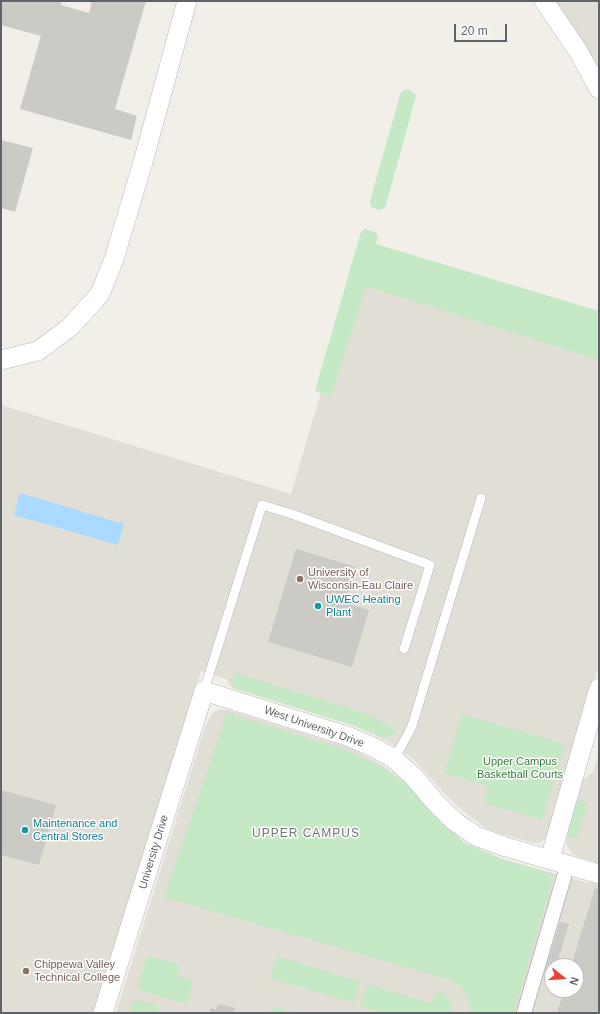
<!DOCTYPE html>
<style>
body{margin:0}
#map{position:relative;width:600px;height:1014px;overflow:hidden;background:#f1efe8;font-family:Helvetica,sans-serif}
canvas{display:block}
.frame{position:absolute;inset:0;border:2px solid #5f6368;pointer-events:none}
.north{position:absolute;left:544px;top:958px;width:40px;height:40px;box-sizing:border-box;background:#fff;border:1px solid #bfc1c3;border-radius:50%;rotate:107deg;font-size:11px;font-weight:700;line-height:16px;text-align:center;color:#5f6368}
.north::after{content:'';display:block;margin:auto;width:14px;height:18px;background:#ea4335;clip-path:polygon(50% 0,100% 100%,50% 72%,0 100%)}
.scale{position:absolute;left:454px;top:24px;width:53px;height:18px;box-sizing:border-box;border:2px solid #5f6368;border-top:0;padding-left:5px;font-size:12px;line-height:14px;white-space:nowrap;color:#5f6368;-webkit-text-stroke:3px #fff;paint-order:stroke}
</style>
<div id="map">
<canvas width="600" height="1014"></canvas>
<div class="frame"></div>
<div class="north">N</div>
<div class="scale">20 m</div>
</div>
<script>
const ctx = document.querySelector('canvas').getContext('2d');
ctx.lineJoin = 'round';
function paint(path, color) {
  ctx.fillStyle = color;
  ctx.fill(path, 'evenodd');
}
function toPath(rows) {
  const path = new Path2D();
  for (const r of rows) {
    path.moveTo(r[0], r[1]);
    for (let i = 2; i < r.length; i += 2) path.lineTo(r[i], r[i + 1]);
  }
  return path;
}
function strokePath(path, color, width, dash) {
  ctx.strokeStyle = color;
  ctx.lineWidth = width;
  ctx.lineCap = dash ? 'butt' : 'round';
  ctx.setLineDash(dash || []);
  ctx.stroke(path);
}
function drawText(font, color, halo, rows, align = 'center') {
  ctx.font = font + ' Helvetica,sans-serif';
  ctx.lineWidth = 3;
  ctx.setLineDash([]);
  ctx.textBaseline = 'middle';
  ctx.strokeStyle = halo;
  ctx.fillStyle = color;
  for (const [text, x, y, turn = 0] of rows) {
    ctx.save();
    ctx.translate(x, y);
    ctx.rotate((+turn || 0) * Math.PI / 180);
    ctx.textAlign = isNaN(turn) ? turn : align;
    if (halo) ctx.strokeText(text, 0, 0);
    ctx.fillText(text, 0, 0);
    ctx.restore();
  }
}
paint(toPath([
 [554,1,599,1,599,72],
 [362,253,599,325,599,664,548,836,541,842,538,843,534,843,501,834,487,829,463,811,446,795,413,759,390,743,365,730,352,725,233,688,229,684,226,679,201,671,93,1013,1,1013,1,405,291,494],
 [220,710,228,710,351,748,382,765,407,784,429,809,463,842,502,859,588,883,595,862,576,856,572,854,567,846,566,836,582,781,593,772,599,751,599,1013,116,1013,205,727,210,716,214,712],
 [552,966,576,966,576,990,552,990]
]), '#e1ded6');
paint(toPath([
 [408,89,413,92,416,96,386,205,384,208,379,210,373,208,370,205,370,201,400,95,402,91],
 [365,229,375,232,378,236,376,244,599,311,599,360,366,286,331,396,315,391,361,232],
 [236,673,361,712,381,721,395,730,396,734,388,737,381,737,352,725,233,688,233,684],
 [227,713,343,749,384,768,407,784,429,809,463,842,502,859,554,874,514,1013,471,1013,468,996,459,985,450,980,164,897],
 [462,714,565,744,542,820,484,803,489,786,444,773],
 [577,800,587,803,576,839,566,836],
 [149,956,179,964,178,976,193,981,187,1001,183,1003,142,991,139,987,139,982,147,958],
 [277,956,360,982,354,1003,270,978],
 [367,984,430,1003,437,993,440,992,444,994,449,999,451,1007,450,1011,450,1013,384,1013,360,1006],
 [139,1000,156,1005,160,1013,129,1013,133,1002],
 [276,1007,295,1013,267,1013]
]), '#c5e8c5');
paint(toPath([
 [20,493,124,524,118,545,14,515]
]), '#aadaff');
paint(toPath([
 [1,1,62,1,61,5,89,13,92,1,146,1,115,109,137,116,131,140,20,109,41,36,1,25],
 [1,140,33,148,15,212,1,208],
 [296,549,356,567,345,602,369,610,352,667,268,642],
 [1,790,56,805,39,865,1,855],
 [595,888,599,889,599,1013,557,1013,564,990,576,990,576,966,571,966],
 [560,922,569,924,556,966,552,966,552,973,545,971],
 [218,1004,235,1008,233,1013,209,1013,211,1008,216,1010]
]), '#cccac5');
const service = toPath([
 [204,691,262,505,292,514,430,565,404,649],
 [393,758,401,747,412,726,481,498]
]);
const pedestrian = toPath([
 [524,1013,564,877]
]);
const minor = toPath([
 [544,1,578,51,599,89],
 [1,360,38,351,70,327,100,294,114,259,143,162,187,1],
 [550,859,599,688],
 [103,1013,204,691,347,736,373,747,393,758,413,776,435,802,454,821,476,836,506,847,599,874]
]);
strokePath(service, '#b5b8bc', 10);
strokePath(pedestrian, '#b5b8bc', 16);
strokePath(minor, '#b5b8bc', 20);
strokePath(service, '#fff', 9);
strokePath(pedestrian, '#fff', 14);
strokePath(minor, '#fff', 19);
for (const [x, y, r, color] of [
 [300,579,4,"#8d6e63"],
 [318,606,4,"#0f9aa8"],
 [25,830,4,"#0f9aa8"],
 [26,971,4,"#8d6e63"]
]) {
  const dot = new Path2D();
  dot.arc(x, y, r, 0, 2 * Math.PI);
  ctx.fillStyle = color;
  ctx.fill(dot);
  strokePath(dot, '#fff', 1.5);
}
drawText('11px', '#785e54', '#fff', [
 ["University of",308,573],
 ["Wisconsin-Eau Claire",308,586],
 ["Chippewa Valley",34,965],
 ["Technical College",34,978]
], 'left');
drawText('11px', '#0d838f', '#fff', [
 ["UWEC Heating",326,600],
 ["Plant",326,613],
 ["Maintenance and",33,824],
 ["Central Stores",33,837]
], 'left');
drawText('11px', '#5f6368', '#fff', [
 ["West University Drive",314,727,19],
 ["University Drive",154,852,-73]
]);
drawText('11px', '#348238', '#fff', [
 ["Upper Campus",520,762],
 ["Basketball Courts",520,775]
]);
ctx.letterSpacing = '1px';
drawText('12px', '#70757a', '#fff', [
 ["UPPER CAMPUS",306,834]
]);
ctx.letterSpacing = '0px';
</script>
